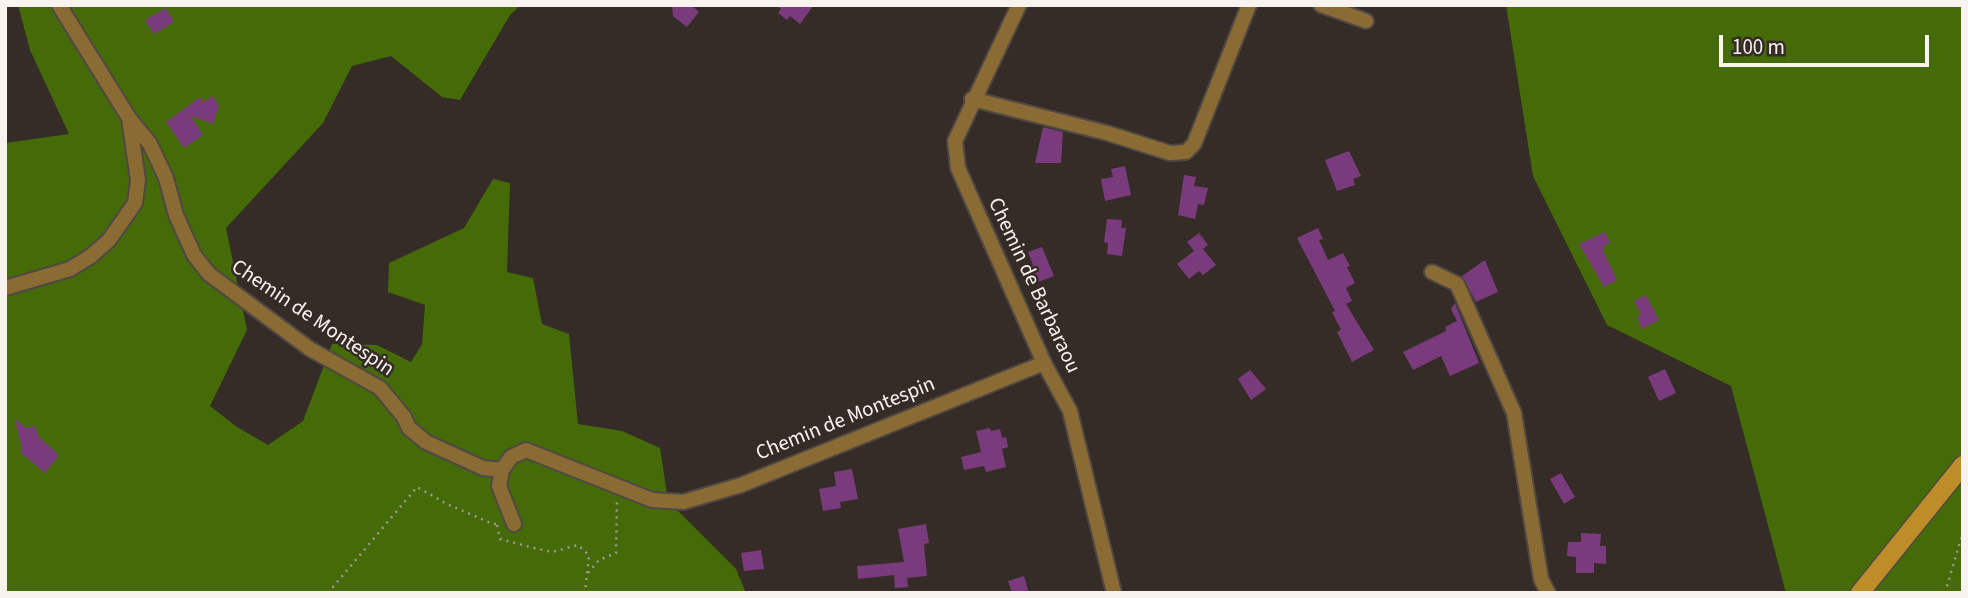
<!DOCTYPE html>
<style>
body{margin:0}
#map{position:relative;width:1968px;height:598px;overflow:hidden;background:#352c27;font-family:"Source Sans 3",sans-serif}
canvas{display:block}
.frame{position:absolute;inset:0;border:7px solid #f9f3ef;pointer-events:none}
.scale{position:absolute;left:1719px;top:35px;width:210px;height:32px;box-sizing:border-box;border:4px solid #f9f3ef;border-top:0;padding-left:9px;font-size:21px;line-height:24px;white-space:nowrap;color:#f9f3ef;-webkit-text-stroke:5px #352c27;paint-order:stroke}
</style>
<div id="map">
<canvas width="1968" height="598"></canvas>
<div class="frame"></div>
<div class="scale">100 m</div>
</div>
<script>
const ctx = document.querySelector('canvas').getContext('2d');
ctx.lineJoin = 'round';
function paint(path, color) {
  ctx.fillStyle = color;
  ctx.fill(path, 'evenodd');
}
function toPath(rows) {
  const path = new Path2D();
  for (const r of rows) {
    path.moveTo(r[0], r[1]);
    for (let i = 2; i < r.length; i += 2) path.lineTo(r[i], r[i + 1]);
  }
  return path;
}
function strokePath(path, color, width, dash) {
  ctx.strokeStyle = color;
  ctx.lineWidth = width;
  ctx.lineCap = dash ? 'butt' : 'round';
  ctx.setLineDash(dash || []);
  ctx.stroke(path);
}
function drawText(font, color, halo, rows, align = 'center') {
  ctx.font = font + ' "Source Sans 3",sans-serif';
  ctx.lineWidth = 5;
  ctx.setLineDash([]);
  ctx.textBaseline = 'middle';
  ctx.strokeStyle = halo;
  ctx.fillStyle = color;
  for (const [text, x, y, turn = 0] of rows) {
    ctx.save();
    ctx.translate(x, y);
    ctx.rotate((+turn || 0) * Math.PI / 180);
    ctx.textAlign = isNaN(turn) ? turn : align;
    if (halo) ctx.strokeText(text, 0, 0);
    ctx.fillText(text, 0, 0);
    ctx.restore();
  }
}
paint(toPath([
 [18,5,521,5,510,15,460,100,442,97,391,56,352,66,323,123,226,228,247,330,210,406,237,427,268,445,303,421,332,344,377,345,411,362,422,344,425,305,388,292,389,263,464,228,493,179,510,183,507,272,533,278,542,324,569,334,578,424,622,431,660,448,668,501,736,569,746,593,5,593,5,143,69,134,30,50],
 [1506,5,1963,5,1963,593,1786,593,1731,386,1607,325,1533,176]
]), '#456a08');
paint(toPath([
 [672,5,691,5,699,12,687,27,673,16],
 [775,5,814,5,800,24,790,16,787,20,778,13,781,9],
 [166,8,174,22,154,34,145,20],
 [213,96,219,106,213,124,191,116,203,135,184,148,166,122,200,97,203,102],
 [1043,127,1063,132,1061,163,1035,163],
 [1349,151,1361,176,1353,179,1355,185,1337,191,1325,160],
 [1125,166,1131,195,1105,201,1101,179,1113,177,1111,169],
 [1184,175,1196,177,1194,186,1208,188,1204,205,1198,204,1195,219,1178,215],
 [1107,219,1122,220,1121,228,1126,228,1122,256,1107,254,1108,243,1104,242],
 [1318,228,1323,239,1319,240,1328,260,1343,253,1350,266,1347,267,1355,283,1346,288,1352,301,1346,304,1374,350,1352,362,1337,332,1341,330,1332,312,1335,311,1297,238],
 [1605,232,1610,243,1603,247,1604,253,1617,280,1604,287,1579,244],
 [1199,233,1208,245,1203,249,1216,265,1203,275,1199,271,1189,279,1177,264,1194,251,1187,242],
 [1042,247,1054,276,1033,284,1027,267,1033,265,1028,252],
 [1485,260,1498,292,1476,302,1462,276],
 [1646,295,1659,320,1642,329,1637,317,1641,315,1634,301],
 [1455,303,1479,363,1450,376,1441,356,1413,370,1403,352,1446,331,1445,327,1457,321,1451,309],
 [1665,369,1676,393,1659,401,1648,377],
 [1250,370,1266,389,1251,400,1238,379],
 [15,419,26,428,35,426,38,436,59,455,45,473,20,452,22,449],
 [990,428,991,431,1000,429,1002,438,1006,437,1008,447,1002,449,1006,467,986,472,984,466,964,470,961,457,981,452,976,431],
 [852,469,858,499,840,502,841,508,823,511,819,489,836,486,834,472],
 [1561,473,1575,497,1564,504,1550,479],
 [926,524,929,543,924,544,927,576,907,578,908,587,895,588,894,575,858,579,857,566,904,562,898,529],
 [1581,533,1601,534,1600,546,1606,546,1606,564,1594,563,1594,573,1576,573,1576,557,1567,556,1568,542,1581,542],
 [761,550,764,569,744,571,741,553],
 [1024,576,1029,593,1012,593,1008,581]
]), '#7a3b7d');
const street = toPath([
 [1019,5,955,141,958,168,1044,363,1070,411,1114,593],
 [1321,5,1366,21],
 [972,99,1107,133,1170,153,1186,152,1194,144,1249,5],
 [129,118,150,144,166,178,176,215,194,255,209,274,310,349,380,388,404,417,409,428,426,442,483,468,502,470],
 [1432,272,1457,284,1514,413,1541,579,1548,593],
 [5,288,70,269,91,256,109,240,135,203,138,180,129,118,59,5],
 [514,524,499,486,502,470,511,457,526,450,652,500,683,502,741,485,1044,363]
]);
const secondary = toPath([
 [1860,593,1963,465]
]);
strokePath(street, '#504843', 18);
strokePath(secondary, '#504843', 21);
strokePath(toPath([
 [497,525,500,539,530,547,552,552,578,545,589,555,585,593],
 [588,573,599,560,616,553,617,501],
 [328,593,417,487,447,504,493,524,501,524],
 [1945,593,1963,532]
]), '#9f9893', 2.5, [2, 5]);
strokePath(street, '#8a6b33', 14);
strokePath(secondary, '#be8c28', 18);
drawText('21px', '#f9f3ef', '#352c27', [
 ["Chemin de Barbaraou",1033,286,65],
 ["Chemin de Montespin",312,319,34],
 ["Chemin de Montespin",846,420,-22]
]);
</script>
